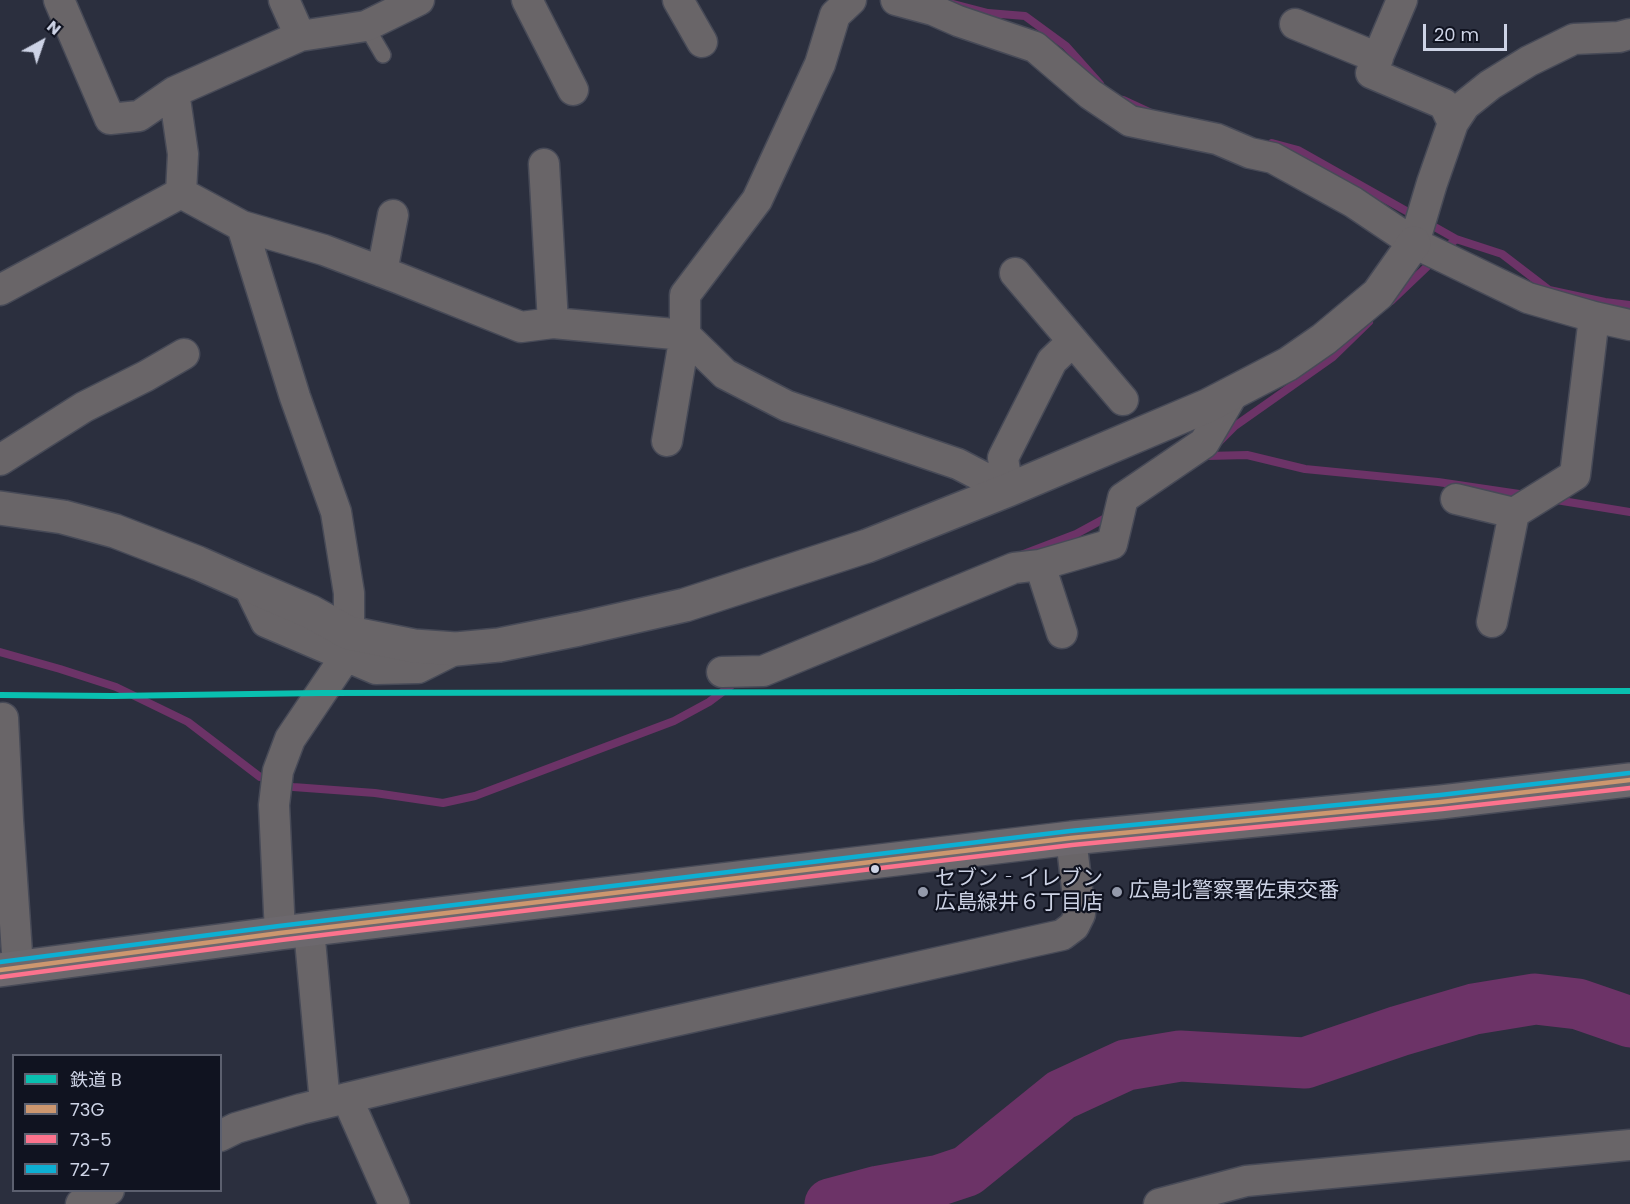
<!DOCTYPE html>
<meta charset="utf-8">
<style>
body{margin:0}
#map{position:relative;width:1630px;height:1204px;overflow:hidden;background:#2b2f3e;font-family:Poppins,"Noto Sans JP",sans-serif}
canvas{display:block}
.legend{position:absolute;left:12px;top:1054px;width:210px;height:138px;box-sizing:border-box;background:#101320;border:2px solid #5c606f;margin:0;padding:8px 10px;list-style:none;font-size:18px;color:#cdd3e5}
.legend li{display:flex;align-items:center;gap:12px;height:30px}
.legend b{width:30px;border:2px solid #5c606f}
.north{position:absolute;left:12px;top:12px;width:60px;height:60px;-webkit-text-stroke:4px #101320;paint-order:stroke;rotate:40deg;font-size:16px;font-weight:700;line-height:24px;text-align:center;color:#cdd3e5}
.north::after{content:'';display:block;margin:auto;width:21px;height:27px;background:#cdd3e5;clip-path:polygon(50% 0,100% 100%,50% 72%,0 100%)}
.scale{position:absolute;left:1423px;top:24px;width:84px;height:27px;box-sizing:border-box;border:3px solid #cdd3e5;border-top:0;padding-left:8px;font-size:18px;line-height:21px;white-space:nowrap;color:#cdd3e5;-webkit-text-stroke:4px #101320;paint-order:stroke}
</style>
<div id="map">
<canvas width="1630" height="1204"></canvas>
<ul class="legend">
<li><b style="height:8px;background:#09c0b0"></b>鉄道 B</li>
<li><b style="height:8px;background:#cd976f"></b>73G</li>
<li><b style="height:8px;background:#fc738d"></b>73-5</li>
<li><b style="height:8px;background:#0dafd3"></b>72-7</li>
</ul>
<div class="north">N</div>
<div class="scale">20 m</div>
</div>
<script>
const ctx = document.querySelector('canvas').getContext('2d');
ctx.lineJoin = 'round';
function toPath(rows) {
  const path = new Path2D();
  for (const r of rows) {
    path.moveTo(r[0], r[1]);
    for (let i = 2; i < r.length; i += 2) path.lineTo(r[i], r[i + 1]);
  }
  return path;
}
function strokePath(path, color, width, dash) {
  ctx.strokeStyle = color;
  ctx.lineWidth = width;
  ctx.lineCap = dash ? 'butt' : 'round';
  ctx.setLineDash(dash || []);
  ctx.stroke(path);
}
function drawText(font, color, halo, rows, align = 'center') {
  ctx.font = font + ' Poppins,"Noto Sans JP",sans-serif';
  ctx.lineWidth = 4.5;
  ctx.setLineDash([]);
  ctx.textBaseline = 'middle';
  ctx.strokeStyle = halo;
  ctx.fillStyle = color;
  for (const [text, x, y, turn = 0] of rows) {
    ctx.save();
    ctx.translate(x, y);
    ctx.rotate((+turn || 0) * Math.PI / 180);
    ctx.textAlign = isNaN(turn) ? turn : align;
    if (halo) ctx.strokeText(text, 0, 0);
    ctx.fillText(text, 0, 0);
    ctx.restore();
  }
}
strokePath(toPath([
 [949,3,988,13,1025,16,1066,46,1100,84],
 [1123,100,1149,112],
 [1272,143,1298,150,1456,239,1502,254,1549,290,1605,302,1630,305],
 [1443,251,1456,239],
 [1391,301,1434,260],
 [1218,443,1235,426,1333,357,1369,322],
 [1207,456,1247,455,1305,469,1438,482,1526,495],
 [1550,499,1630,512],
 [1021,555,1076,534,1111,515],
 [0,652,60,669,116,687,188,722,260,777,293,787,375,793,443,803,475,796,674,721,709,702,737,681]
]), '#6c3367', 8);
strokePath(toPath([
 [830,1204,879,1191,940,1180,967,1171,1061,1095,1126,1065,1180,1056,1305,1063,1399,1031,1474,1009,1535,999,1578,1004,1630,1022]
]), '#6c3367', 51);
const service = toPath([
 [366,26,383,55]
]);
const minor = toPath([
 [59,0,110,119,139,116,174,92],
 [284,0,300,36],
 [527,0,573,90],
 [678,0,702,42],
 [896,0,933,10,958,21,1035,47,1090,94,1130,121,1217,139,1250,153,1273,158,1353,202,1414,243,1528,298,1594,317,1630,325],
 [1402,0,1371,73,1444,104,1453,123],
 [1295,24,1378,58],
 [544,164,553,323],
 [181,193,242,226,324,250,398,278,521,327,553,323,685,335,725,374,787,406,958,464,1008,490],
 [181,193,183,154,174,92,300,36,366,26,419,0],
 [242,226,295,397,336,512,349,593,349,633],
 [1414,243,1432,183,1453,123,1465,105,1490,85,1529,61,1574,39,1619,37,1630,34],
 [382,272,393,215],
 [1015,273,1123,400],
 [0,290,181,193],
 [667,441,685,335,685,295,757,200,820,64,835,15,851,0],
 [0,460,84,407,146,376,184,354],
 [1008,490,1003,458,1052,361,1073,341],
 [1456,499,1514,513],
 [1040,565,1062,633],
 [248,585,266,622,376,669,418,668,456,649],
 [1492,622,1514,513,1575,475,1594,317],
 [722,672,763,671,1014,568,1040,565,1112,544,1123,498,1204,443,1234,392],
 [3,718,8,820,18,968],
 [309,929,325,1103],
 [280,933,274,805,278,771,290,739,346,656],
 [347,1098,394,1204],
 [220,1136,236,1128,301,1109,347,1098,580,1042,1062,935,1074,926,1080,914,1071,838],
 [81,1204,109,1190],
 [1159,1204,1246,1181,1630,1145]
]);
const tertiary = toPath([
 [0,508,63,517,115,531,198,563,248,585,311,612,349,633,414,646,456,649,499,645,579,629,685,605,867,546,1008,490,1209,405,1288,364,1324,339,1378,294,1414,243]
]);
const secondary = toPath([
 [0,970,280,933,1071,838,1441,802,1630,780]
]);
strokePath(service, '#474a57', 18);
strokePath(minor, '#474a57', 33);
strokePath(tertiary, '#474a57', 36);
strokePath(secondary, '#474a57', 36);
strokePath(service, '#696568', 15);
strokePath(minor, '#696568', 30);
strokePath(tertiary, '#696568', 33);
strokePath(secondary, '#6c686d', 33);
strokePath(toPath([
 [0,970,280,933,1071,838,1441,802,1630,780]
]), '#cd976f', 4.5);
strokePath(toPath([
 [1,977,281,940,1072,845,1442,809,1630,788]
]), '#fc738d', 4.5);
strokePath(toPath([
 [0,962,279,926,1070,831,1440,795,1629,773]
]), '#0dafd3', 4.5);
strokePath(toPath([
 [0,695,112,696,321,693,1630,691]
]), '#09c0b0', 6);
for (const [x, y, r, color] of [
 [875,869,5,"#cdd3e5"],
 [923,892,6,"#949aab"],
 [1117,892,6,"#949aab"]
]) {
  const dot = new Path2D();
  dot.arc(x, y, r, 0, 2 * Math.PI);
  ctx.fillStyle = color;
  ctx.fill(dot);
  strokePath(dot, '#101320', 2);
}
drawText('21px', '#cdd3e5', '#101320', [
 ["セブン‐イレブン",935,880],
 ["広島緑井６丁目店",935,904],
 ["広島北警察署佐東交番",1129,892]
], 'left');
</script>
